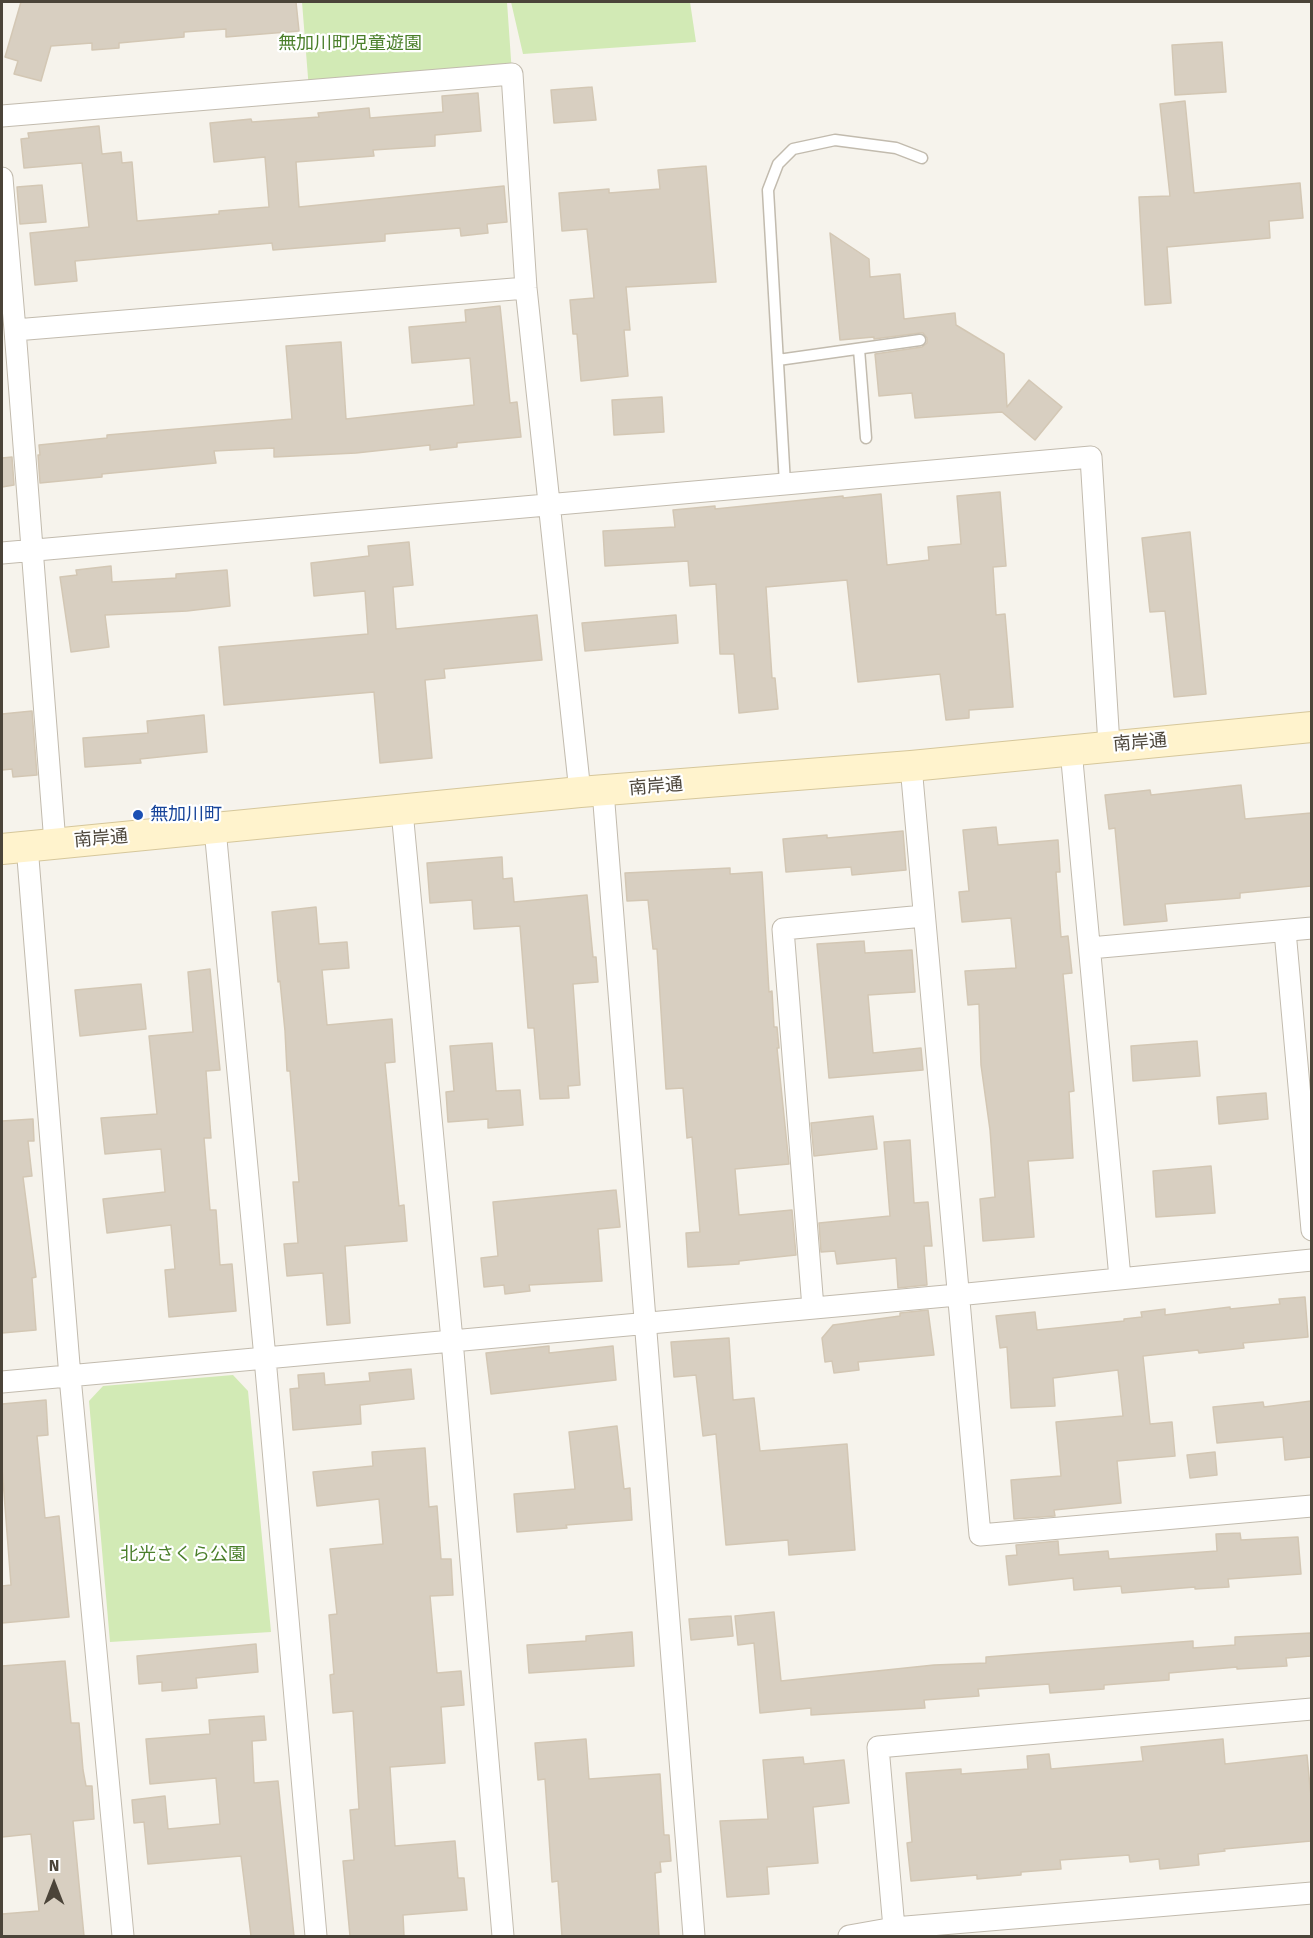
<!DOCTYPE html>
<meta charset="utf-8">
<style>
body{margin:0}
#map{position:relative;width:1313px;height:1938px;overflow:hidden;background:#f6f3ec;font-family:"Fira Sans",sans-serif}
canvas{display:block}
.frame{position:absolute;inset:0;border:3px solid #4b4439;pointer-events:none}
.north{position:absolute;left:24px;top:1854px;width:60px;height:60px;-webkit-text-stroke:4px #fff;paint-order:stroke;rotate:0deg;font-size:16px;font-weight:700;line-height:24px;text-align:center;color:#4b4439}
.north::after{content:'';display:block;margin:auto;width:21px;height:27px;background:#4b4439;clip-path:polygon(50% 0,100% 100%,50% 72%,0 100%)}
</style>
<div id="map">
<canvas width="1313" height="1938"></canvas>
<div class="frame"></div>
<div class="north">N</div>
</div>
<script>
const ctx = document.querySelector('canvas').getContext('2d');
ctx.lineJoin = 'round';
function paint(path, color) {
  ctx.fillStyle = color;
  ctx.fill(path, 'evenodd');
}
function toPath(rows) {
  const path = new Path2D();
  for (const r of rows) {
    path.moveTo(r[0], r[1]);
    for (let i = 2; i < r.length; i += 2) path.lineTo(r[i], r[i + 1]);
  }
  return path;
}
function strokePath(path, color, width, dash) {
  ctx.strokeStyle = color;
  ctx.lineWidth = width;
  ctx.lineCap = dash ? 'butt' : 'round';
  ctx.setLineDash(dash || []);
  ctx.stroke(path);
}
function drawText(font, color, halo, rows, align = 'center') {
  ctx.font = font + ' "Fira Sans","Noto Sans JP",sans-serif';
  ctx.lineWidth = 4.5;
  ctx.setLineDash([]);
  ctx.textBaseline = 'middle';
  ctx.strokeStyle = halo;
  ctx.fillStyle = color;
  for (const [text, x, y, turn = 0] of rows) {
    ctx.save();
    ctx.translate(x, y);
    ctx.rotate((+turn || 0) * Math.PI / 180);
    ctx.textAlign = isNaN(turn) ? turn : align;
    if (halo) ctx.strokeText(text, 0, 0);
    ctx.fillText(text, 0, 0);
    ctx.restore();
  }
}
paint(toPath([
 [302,2,507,2,512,74,309,90],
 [511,2,690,2,696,42,523,54],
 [233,1375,248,1391,271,1632,110,1642,89,1401,103,1386]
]), '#d2eab5');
const building = toPath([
 [21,2,296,2,299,31,226,37,226,29,184,32,184,37,119,43,119,48,92,50,92,43,51,46,41,81,14,74,18,61,5,57,21,2],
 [1222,42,1226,92,1175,95,1172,45,1222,42],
 [592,87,596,120,554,123,551,90,592,87],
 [478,93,481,131,435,135,435,146,373,150,374,156,296,162,299,207,504,186,507,222,487,224,488,233,461,236,460,228,385,234,385,241,273,250,272,243,75,261,77,281,35,285,30,233,89,227,82,163,24,168,21,139,29,138,28,133,99,126,102,154,121,152,122,163,132,162,137,221,219,214,219,211,269,207,265,157,214,162,210,123,251,119,252,122,319,117,318,113,369,108,370,118,443,112,442,96,478,93],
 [1185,101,1194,193,1300,183,1303,218,1269,221,1270,238,1167,247,1171,303,1145,305,1139,197,1170,196,1160,104,1185,101],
 [706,166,716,282,626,287,630,330,624,330,628,376,581,381,577,334,573,334,570,300,594,298,587,229,562,231,559,193,609,189,609,193,660,189,658,170,706,166],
 [42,185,46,222,20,224,17,187,42,185],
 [830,233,869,259,870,277,900,274,904,319,955,313,956,325,1004,354,1007,407,1029,380,1062,407,1035,440,1002,412,915,418,912,393,879,396,875,354,922,347,927,343,927,338,923,333,920,333,874,339,874,337,840,340,830,233],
 [500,306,510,403,517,402,521,437,457,443,457,447,430,450,430,445,356,453,274,457,274,448,214,451,216,463,102,474,102,477,40,483,38,455,40,455,39,445,107,438,107,435,292,419,286,346,341,342,346,419,474,405,470,358,412,363,409,327,466,322,465,310,500,306],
 [662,397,664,432,614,435,612,400,662,397],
 [12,457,14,485,2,487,2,458,12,457],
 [1000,492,1006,566,993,567,996,615,1005,614,1013,707,969,710,969,718,946,720,940,674,858,682,847,580,766,587,772,678,775,678,778,709,739,713,734,654,720,654,716,584,690,586,688,561,605,566,603,531,675,527,673,510,715,506,715,509,843,496,843,498,881,494,887,565,929,560,928,547,961,544,957,496,1000,492],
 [1190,532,1206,694,1174,697,1165,611,1150,612,1142,538,1190,532],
 [409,542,413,585,393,587,396,629,537,615,542,660,444,669,445,678,425,680,432,758,380,763,374,692,224,705,219,647,368,634,365,591,314,596,311,563,369,556,368,546,409,542],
 [111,566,112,582,176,578,176,574,227,570,230,606,187,611,105,615,109,647,71,652,60,577,77,575,76,570,111,566],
 [676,615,678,643,585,651,582,623,676,615],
 [32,711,37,775,13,777,12,769,2,770,2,714,32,711],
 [204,715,207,752,140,759,141,763,85,767,83,738,148,733,147,721,204,715],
 [1241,785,1245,819,1311,813,1311,886,1240,893,1240,898,1165,904,1167,921,1124,925,1115,828,1109,829,1105,795,1150,790,1151,795,1241,785],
 [996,827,998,845,1058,840,1060,872,1056,872,1061,937,1068,936,1072,973,1063,974,1074,1091,1069,1092,1073,1158,1028,1161,1034,1237,983,1241,980,1199,995,1197,990,1130,981,1065,979,1004,968,1005,965,971,1016,968,1011,918,962,922,959,892,969,891,963,830,996,827],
 [903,831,906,870,852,875,851,867,786,872,783,839,827,835,827,838,903,831],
 [502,857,503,879,512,878,514,902,587,895,593,957,596,957,598,982,573,984,580,1085,568,1086,569,1098,540,1099,534,1028,528,1028,520,926,474,929,472,900,430,903,427,863,502,857],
 [730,868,730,874,762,872,769,992,772,991,774,1027,777,1027,779,1048,777,1048,789,1164,735,1169,739,1215,792,1210,796,1255,739,1261,739,1264,688,1267,686,1233,700,1232,692,1137,687,1138,683,1088,666,1089,657,949,653,949,648,900,627,901,625,873,730,868],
 [316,907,319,944,347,942,349,968,322,970,327,1025,392,1019,395,1062,385,1063,399,1206,404,1205,407,1241,345,1246,350,1323,327,1325,323,1273,287,1276,284,1244,298,1243,293,1182,299,1182,290,1071,287,1071,285,1031,280,981,278,982,272,912,316,907],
 [864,941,865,953,912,950,915,992,868,995,873,1053,921,1048,923,1070,829,1078,817,944,864,941],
 [210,969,220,1070,206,1071,211,1138,204,1138,210,1210,216,1210,220,1265,232,1264,236,1311,169,1317,165,1270,175,1269,171,1225,107,1233,103,1199,165,1192,161,1149,105,1154,101,1118,157,1114,149,1036,193,1032,188,972,210,969],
 [141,984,146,1029,80,1036,75,990,141,984],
 [1197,1041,1200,1076,1133,1081,1131,1046,1197,1041],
 [492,1043,496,1091,520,1090,523,1125,488,1128,488,1119,448,1122,446,1092,454,1091,450,1046,492,1043],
 [1266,1093,1268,1119,1219,1124,1217,1097,1266,1093],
 [873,1116,877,1149,814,1156,811,1123,873,1116],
 [33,1119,34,1141,28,1141,32,1176,23,1177,36,1277,32,1278,36,1330,2,1333,2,1121,33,1119],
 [910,1140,914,1203,928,1202,932,1246,924,1246,927,1285,898,1288,896,1258,837,1264,835,1251,821,1252,819,1223,890,1216,884,1142,910,1140],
 [1211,1166,1215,1213,1156,1217,1153,1171,1211,1166],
 [616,1190,620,1227,598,1229,602,1281,529,1285,530,1291,505,1294,504,1285,484,1287,481,1258,498,1256,493,1202,616,1190],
 [1305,1297,1308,1337,1243,1343,1244,1348,1199,1353,1198,1350,1143,1356,1150,1424,1172,1422,1175,1456,1117,1461,1121,1503,1054,1510,1055,1516,1014,1519,1011,1480,1061,1476,1056,1422,1123,1416,1118,1370,1053,1378,1055,1406,1011,1408,1007,1347,1000,1348,996,1316,1035,1312,1037,1330,1124,1321,1124,1319,1142,1317,1141,1312,1165,1309,1165,1315,1230,1307,1230,1309,1280,1304,1279,1299,1305,1297],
 [928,1310,934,1355,858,1362,859,1370,834,1373,832,1361,825,1362,822,1338,833,1325,900,1316,900,1313,928,1310],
 [729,1338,733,1400,754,1398,760,1451,847,1444,855,1550,789,1555,788,1540,726,1545,716,1434,703,1436,696,1375,674,1377,671,1342,729,1338],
 [549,1346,549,1353,613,1346,616,1380,491,1394,486,1353,549,1346],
 [411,1369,414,1399,360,1405,361,1424,293,1430,290,1389,299,1388,298,1375,324,1373,325,1385,370,1381,369,1373,411,1369],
 [46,1400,48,1435,37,1436,45,1518,59,1516,69,1617,2,1623,2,1586,11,1585,2,1467,2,1404,46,1400],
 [1311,1401,1311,1457,1285,1460,1283,1437,1217,1443,1213,1407,1263,1402,1264,1407,1311,1401],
 [617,1426,624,1489,630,1488,632,1520,566,1525,567,1528,517,1532,514,1494,575,1489,569,1432,617,1426],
 [425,1448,429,1507,437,1506,441,1559,451,1559,453,1595,430,1596,437,1673,461,1671,464,1705,441,1707,445,1763,390,1767,395,1846,455,1841,458,1878,464,1878,467,1910,403,1915,404,1936,350,1936,343,1861,354,1860,350,1810,359,1809,353,1711,333,1713,330,1675,334,1674,329,1615,337,1614,330,1549,383,1544,379,1499,317,1506,313,1472,373,1466,372,1452,425,1448],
 [1215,1452,1217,1475,1190,1478,1187,1455,1215,1452],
 [1240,1533,1241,1540,1298,1537,1301,1574,1228,1579,1229,1587,1195,1589,1195,1587,1122,1593,1121,1586,1074,1590,1073,1578,1009,1585,1006,1556,1017,1555,1016,1545,1058,1541,1059,1555,1108,1551,1109,1559,1217,1551,1216,1534,1240,1533],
 [774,1612,781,1681,934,1665,986,1663,986,1657,1193,1641,1193,1648,1235,1645,1235,1637,1311,1633,1311,1656,1286,1658,1287,1666,1237,1669,1237,1667,1169,1673,1169,1680,1104,1685,1104,1689,1050,1693,1049,1684,978,1689,979,1696,924,1700,925,1708,811,1715,811,1708,760,1713,754,1643,738,1645,735,1616,774,1612],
 [731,1616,733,1636,691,1640,689,1619,731,1616],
 [632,1632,634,1666,529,1673,527,1645,586,1641,586,1636,632,1632],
 [256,1644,258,1672,196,1678,197,1688,162,1691,162,1682,139,1684,137,1656,256,1644],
 [65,1661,71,1723,79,1723,83,1770,86,1786,92,1786,94,1819,73,1821,84,1936,2,1936,2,1914,39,1911,31,1834,2,1837,2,1666,65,1661],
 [264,1716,266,1740,252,1741,254,1783,278,1781,294,1936,251,1936,241,1856,148,1864,144,1822,134,1823,132,1800,165,1796,168,1829,220,1824,216,1778,150,1784,146,1739,210,1734,209,1720,264,1716],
 [586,1739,589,1779,660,1774,664,1835,669,1835,671,1861,660,1862,661,1872,655,1873,659,1936,562,1936,558,1881,552,1882,545,1779,538,1780,535,1743,586,1739],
 [1223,1739,1225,1764,1307,1755,1311,1797,1311,1841,1224,1849,1225,1851,1198,1854,1199,1865,1160,1869,1159,1859,1130,1862,1129,1855,1060,1860,1061,1869,1021,1872,1021,1875,977,1879,977,1875,911,1881,907,1843,912,1842,906,1773,961,1769,961,1774,1028,1769,1027,1756,1049,1754,1051,1769,1143,1761,1141,1747,1223,1739],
 [803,1757,804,1764,844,1760,849,1803,813,1807,818,1863,767,1867,769,1894,727,1897,720,1821,768,1819,763,1760,803,1757]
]);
paint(building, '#d8cfc1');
strokePath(building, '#d3c7b4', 1.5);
const lane = toPath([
 [859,349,866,438],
 [778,360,920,340],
 [785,484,768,190,778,164,793,149,835,140,896,148,922,158]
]);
const street = toPath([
 [2,116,512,74,526,288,580,792],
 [2,178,15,330,55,843],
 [15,330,526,288],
 [2,553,1091,457,1109,745],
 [1071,750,1120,1278],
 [911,766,980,1535,1312,1506],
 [603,791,694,1936],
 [402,811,452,1340,503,1936],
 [215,829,265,1358,316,1936],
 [27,846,70,1377,123,1936],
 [1285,931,1312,1230],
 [1090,948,1312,928],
 [813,1308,783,929,924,916],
 [2,1382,957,1295,1312,1260],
 [894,1928,878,1747,1312,1709],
 [849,1936,894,1928,1312,1893]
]);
const secondary = toPath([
 [2,849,580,792,911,766,1312,727]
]);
strokePath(lane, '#c2bbae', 13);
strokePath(street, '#c2bbae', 23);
strokePath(secondary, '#d6c79b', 32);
strokePath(lane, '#fff', 10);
strokePath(street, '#fff', 21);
strokePath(secondary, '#fff3cd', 30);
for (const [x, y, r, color] of [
 [138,815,6,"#1a4fb4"]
]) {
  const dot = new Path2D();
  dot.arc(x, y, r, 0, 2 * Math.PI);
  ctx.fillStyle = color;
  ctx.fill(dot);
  strokePath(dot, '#fff', 2);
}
drawText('18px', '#4a7f2a', '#fff', [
 ["無加川町児童遊園",350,44],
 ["北光さくら公園",183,1555]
]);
drawText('18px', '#4b4439', '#fff', [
 ["南岸通",1140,743,-5],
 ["南岸通",656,787,-5],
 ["南岸通",101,839,-5]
]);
drawText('18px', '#164399', '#fff', [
 ["無加川町",150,815]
], 'left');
</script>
